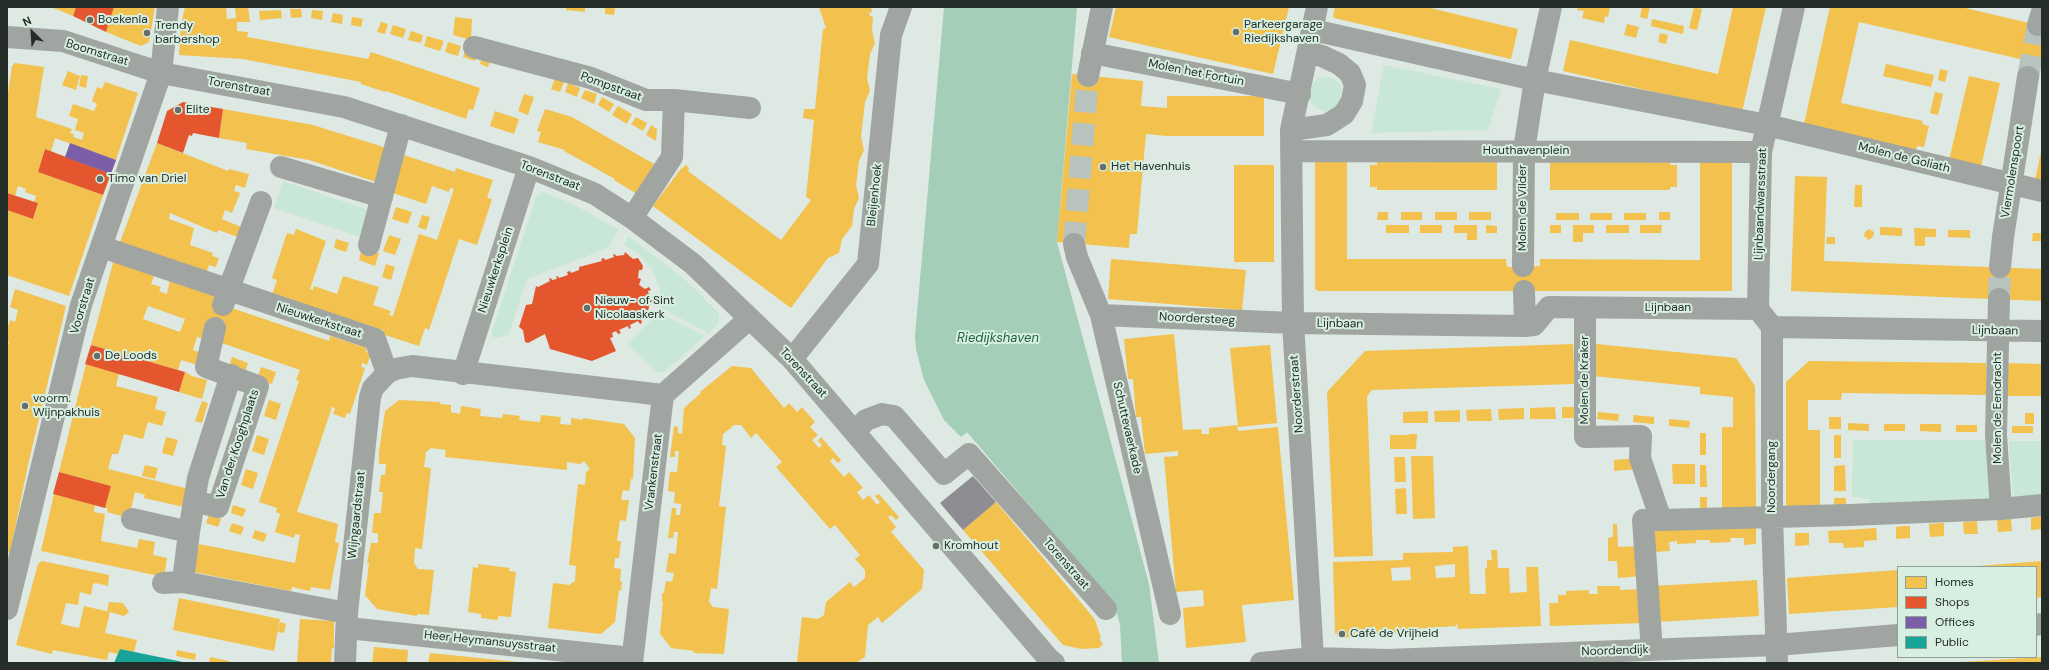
<!DOCTYPE html>
<meta charset="utf-8">
<style>
body{margin:0}
#map{position:relative;width:2049px;height:670px;overflow:hidden;background:#dde9e2;font-family:"DM Sans",sans-serif}
canvas{display:block}
.frame{position:absolute;inset:0;border:8px solid #242d28;pointer-events:none}
.legend{position:absolute;left:1897px;top:566px;width:140px;height:92px;box-sizing:border-box;background:#d7efe1;border:1px solid #8fa197;margin:0;padding:5px 7px;list-style:none;font-size:12px;color:#242d28}
.legend li{display:flex;align-items:center;gap:8px;height:20px}
.legend b{width:20px;border:1px solid #8fa197}
.north{position:absolute;left:12px;top:12px;width:40px;height:40px;-webkit-text-stroke:3px #d7efe1;paint-order:stroke;rotate:335deg;font-size:11px;font-weight:700;line-height:16px;text-align:center;color:#242d28}
.north::after{content:'';display:block;margin:auto;width:14px;height:18px;background:#242d28;clip-path:polygon(50% 0,100% 100%,50% 72%,0 100%)}
</style>
<div id="map">
<canvas width="2049" height="670"></canvas>
<div class="frame"></div>
<ul class="legend">
<li><b style="height:11px;background:#f2c14e"></b>Homes</li>
<li><b style="height:11px;background:#e4572e"></b>Shops</li>
<li><b style="height:11px;background:#7b5ea7"></b>Offices</li>
<li><b style="height:11px;background:#17a398"></b>Public</li>
</ul>
<div class="north">N</div>
</div>
<script>
const ctx = document.querySelector('canvas').getContext('2d');
ctx.lineJoin = 'round';
function paint(path, color) {
  ctx.fillStyle = color;
  ctx.fill(path, 'evenodd');
}
function toPath(rows) {
  const path = new Path2D();
  for (const r of rows) {
    if (r.length === 3) {
      path.moveTo(r[0] + r[2], r[1]);
      path.arc(r[0], r[1], r[2], 0, 2 * Math.PI);
      continue;
    }
    path.moveTo(r[0], r[1]);
    for (let i = 2; i < r.length; i += 2) path.lineTo(r[i], r[i + 1]);
  }
  return path;
}
function strokePath(path, color, width, dash) {
  ctx.strokeStyle = color;
  ctx.lineWidth = width;
  ctx.lineCap = dash ? 'butt' : 'round';
  ctx.setLineDash(dash || []);
  ctx.stroke(path);
}
function drawText(font, color, halo, rows, align = 'center') {
  ctx.font = font + ' "DM Sans",sans-serif';
  ctx.lineWidth = 4;
  ctx.setLineDash([]);
  ctx.textBaseline = 'middle';
  ctx.strokeStyle = halo;
  ctx.fillStyle = color;
  for (const [text, x, y, turn = 0] of rows) {
    ctx.save();
    ctx.translate(x, y);
    ctx.rotate((+turn || 0) * Math.PI / 180);
    ctx.textAlign = isNaN(turn) ? turn : align;
    if (halo) ctx.strokeText(text, 0, 0);
    ctx.fillText(text, 0, 0);
    ctx.restore();
  }
}
paint(toPath([
 [1384,65,1501,89,1488,130,1371,133],
 [1326,94,17],
 [283,181,374,212,364,238,274,208],
 [543,192,573,204,619,230,608,248,527,279,509,334,498,338,493,337,492,332,536,197],
 [628,236,682,277,700,294,719,314,719,323,708,333,660,307,660,288,652,269,639,254,624,245],
 [659,313,705,336,666,370,661,373,656,371,627,344],
 [1853,440,1987,440,1990,502,1870,508,1870,499,1852,497],
 [2009,441,2042,441,2042,497,2013,499]
]), '#c9e7d6');
paint(toPath([
 [944,7,1077,7,1057,242,1149,584,1159,663,1122,663,1120,625,1115,606,967,432,961,437,944,420,924,380,916,349,915,336]
]), '#a4ceb7');
paint(toPath([
 [51,7,76,7,73,16],
 [114,7,155,7,149,42,141,46,106,32],
 [185,7,226,7,227,19,236,18,235,7,248,7,250,22,237,22,237,31,248,32,247,37,368,59,371,52,480,88,473,110,469,109,466,119,386,91,385,92,361,84,361,82,243,59,179,55,181,25],
 [566,7,585,7,585,12,566,10],
 [605,7,615,7,614,15,605,14],
 [819,7,871,7,872,12,869,13,870,16,873,17,872,30,875,43,870,54,867,78,870,91,865,102,861,137,864,150,859,161,856,185,859,198,854,209,852,226,842,239,839,253,828,258,791,308,653,206,680,170,686,165,689,168,688,171,781,240,811,200,806,197,814,120,803,118,804,109,815,109,823,29,826,28],
 [1116,7,1289,7,1273,74,1109,37],
 [1335,7,1426,7,1518,29,1511,59,1334,18,1333,16],
 [1578,7,1610,7,1608,17,1605,16,1604,23,1582,18,1584,11,1577,10],
 [1642,7,1650,7,1647,19,1640,17],
 [1694,7,1702,9,1697,30,1689,28],
 [1733,7,1766,7,1742,112,1563,71,1570,40,1718,74],
 [1830,7,1961,7,2042,26,2042,64,1859,22,1841,103,1923,121,1922,124,1929,126,1924,147,1917,146,1916,152,1804,124],
 [290,9,301,9,302,17,291,18],
 [281,10,282,18,260,20,259,11],
 [312,10,323,11,322,20,311,18],
 [333,13,343,15,342,24,331,22],
 [352,17,363,19,361,27,351,25],
 [455,17,472,19,471,40,453,35],
 [1652,19,1684,26,1683,34,1651,26],
 [381,22,388,24,385,34,377,32],
 [1627,24,1639,27,1636,38,1624,35],
 [393,25,406,29,403,38,390,34],
 [411,31,423,35,421,43,408,40],
 [1660,33,1668,35,1666,44,1658,42],
 [427,36,444,41,440,51,424,46],
 [448,42,461,46,458,56,445,52],
 [466,48,479,52,475,61,463,57],
 [483,54,492,56,488,67,480,64],
 [15,63,44,67,36,117,72,129,70,133,74,134,73,137,82,140,84,133,75,130,78,119,69,116,73,104,94,111,97,104,92,101,97,87,102,89,105,82,138,93,116,160,55,138,51,152,45,149,38,172,103,195,69,296,7,275,7,210,33,219,38,203,34,202,36,196,25,192,26,189,18,186,15,196,7,193,7,100,12,66],
 [1886,64,1934,75,1931,87,1883,76],
 [1940,69,1948,71,1945,82,1938,80],
 [68,71,80,76,76,90,62,85],
 [1072,74,1143,81,1141,106,1167,108,1167,96,1264,96,1264,136,1167,136,1146,134,1137,234,1130,234,1129,248,1057,242],
 [81,75,88,76,86,88,79,86],
 [1969,76,2000,83,1981,167,1949,160],
 [555,78,564,82,560,92,551,89],
 [568,83,580,88,577,97,565,92],
 [585,90,597,94,594,104,581,98],
 [1935,92,1943,94,1938,115,1930,113],
 [524,94,534,97,528,115,518,111],
 [602,97,614,104,609,112,598,105],
 [618,106,632,114,627,124,612,115],
 [223,109,313,125,393,150,382,184,309,160,246,149,247,143,219,138],
 [545,109,572,117,654,164,637,194,614,180,615,179,564,151,565,150,538,142,541,132,537,131],
 [495,111,519,119,514,134,490,126],
 [636,117,647,123,643,131,631,124],
 [651,125,657,129,656,141,646,135],
 [157,143,228,171,229,169,249,174,245,188,236,185,234,191,240,193,232,213,225,210,222,219,241,227,238,237,218,230,217,233,170,213,169,219,194,228,190,245,213,253,212,256,219,258,216,267,209,265,205,276,119,245],
 [2041,152,2042,152,2042,181,2035,180],
 [398,153,455,172,456,168,493,180,487,198,492,199,477,245,459,239,429,330,425,328,419,346,382,334,383,330,309,306,271,298,277,280,272,278,287,233,294,235,296,229,326,241,310,289,313,290,314,286,337,294,343,276,379,287,373,305,391,311,389,315,393,316,419,234,437,240,454,189,450,188,449,192,432,186,426,204,390,192],
 [1347,158,1347,259,1506,259,1507,267,1540,266,1540,259,1700,260,1700,159,1732,159,1732,291,1318,291,1315,289,1315,159],
 [1377,158,1497,159,1497,190,1377,190,1377,187,1370,187,1370,165,1377,165],
 [1550,159,1670,159,1670,165,1677,165,1677,187,1670,187,1670,190,1550,190],
 [1234,165,1274,165,1274,262,1234,262],
 [1795,176,1827,177,1824,261,2042,269,2042,301,1791,291],
 [1855,185,1862,185,1862,207,1854,207],
 [396,207,412,212,408,224,392,219],
 [1378,212,1388,212,1388,220,1377,220],
 [1401,212,1422,212,1422,220,1401,220],
 [1435,212,1457,212,1457,220,1435,220],
 [1469,212,1491,212,1491,220,1469,220],
 [1659,212,1670,212,1670,220,1659,220],
 [1556,213,1579,213,1579,220,1556,220],
 [1590,213,1612,213,1612,220,1590,220],
 [1624,213,1646,213,1646,220,1624,220],
 [422,215,430,217,426,230,418,227],
 [1386,225,1409,225,1409,233,1386,233],
 [1420,225,1442,225,1442,233,1420,233],
 [1454,225,1477,225,1477,240,1467,240,1467,233,1454,233],
 [1486,225,1497,226,1497,233,1486,233],
 [1550,225,1561,225,1561,233,1550,233],
 [1573,225,1594,225,1594,233,1583,233,1583,242,1573,242],
 [1606,225,1629,225,1629,233,1606,233],
 [1640,225,1662,225,1661,233,1640,233],
 [1880,227,1902,228,1902,236,1880,235],
 [1914,228,1936,229,1936,237,1925,237,1925,246,1915,246],
 [1869,229,1874,232,1873,237,1869,240,1864,236,1865,232],
 [1948,230,1970,230,1970,238,1948,237],
 [2033,233,2042,233,2042,241,2032,241],
 [389,235,401,239,395,255,383,251],
 [1827,237,1835,237,1835,244,1826,244],
 [336,239,349,243,346,252,334,248],
 [362,248,379,253,375,266,359,260],
 [1111,259,1246,270,1242,310,1108,299],
 [117,261,155,273,151,284,161,287,159,291,167,294,170,279,223,297,220,304,329,341,330,336,367,348,366,352,371,354,367,365,362,363,361,367,365,368,350,414,347,413,345,418,333,414,335,408,332,407,297,512,338,524,335,542,339,543,330,590,311,587,310,591,292,587,291,591,193,572,199,544,295,563,300,535,295,534,294,538,275,532,280,514,276,512,277,508,259,502,299,381,296,380,300,370,213,340,197,337,193,350,204,354,201,366,181,360,178,370,91,345,113,263],
 [148,306,185,319,180,332,143,319],
 [386,264,395,267,391,280,382,277],
 [15,289,66,306,28,465,10,553,7,552,7,351,9,342,7,342,7,330,10,320,15,322,18,310,10,307],
 [1174,334,1183,430,1201,429,1202,434,1209,434,1209,428,1237,425,1238,431,1278,427,1294,600,1242,605,1246,642,1186,648,1183,608,1204,606,1203,590,1176,592,1164,457,1178,456,1178,451,1145,454,1141,417,1136,417,1133,379,1128,379,1124,339],
 [1573,344,1575,384,1372,390,1367,396,1373,556,1334,557,1327,392,1365,351],
 [1596,344,1736,358,1755,386,1756,508,1722,508,1722,427,1733,427,1733,397,1700,394,1700,387,1593,376],
 [1270,345,1277,423,1238,427,1230,348],
 [232,357,248,363,244,375,228,370],
 [1809,361,1986,363,1986,395,1842,393,1841,400,1808,400,1808,430,1820,430,1820,511,1786,511,1786,382],
 [2005,363,2042,364,2042,396,2004,396],
 [86,364,119,374,116,386,158,397,155,409,166,412,162,426,148,422,143,439,124,434,118,454,112,454,108,469,189,489,184,507,144,498,145,495,135,492,129,518,107,512,108,509,105,508,111,486,59,472],
 [732,366,751,368,784,408,789,403,797,412,802,407,815,422,810,427,818,435,812,440,819,448,822,445,818,441,821,437,841,460,838,463,833,458,830,461,844,477,849,472,863,488,857,492,863,500,869,495,877,505,880,502,875,496,879,494,899,517,896,520,891,515,888,517,896,527,891,532,924,570,922,589,882,623,878,617,868,625,865,657,856,663,797,662,802,617,818,619,824,615,826,602,850,582,854,587,865,578,865,570,855,559,860,555,835,525,830,529,776,467,782,462,756,433,751,438,741,425,734,425,723,434,722,445,726,446,719,506,726,507,717,589,711,588,709,602,713,607,729,609,724,654,694,653,694,651,671,648,660,634,663,602,662,602,662,593,664,593,666,581,672,582,674,573,666,572,669,553,676,554,678,532,674,532,673,538,668,538,672,508,676,508,676,515,680,515,681,504,674,503,675,492,668,491,670,472,677,472,679,451,675,451,675,457,670,457,674,426,678,427,678,433,682,434,684,408,701,393,700,392],
 [261,367,276,372,272,384,257,379],
 [185,372,192,376,207,380,202,399,179,392],
 [269,400,281,404,276,420,264,416],
 [399,400,440,402,440,404,451,405,451,412,460,414,461,406,481,409,480,416,502,418,503,414,520,416,519,420,540,422,541,415,561,417,560,424,571,425,571,418,583,420,583,418,624,424,635,438,633,479,631,479,629,491,623,490,621,500,629,500,626,521,620,520,617,541,621,541,619,558,615,558,614,568,621,569,620,581,622,582,621,591,619,590,615,622,601,634,548,628,553,583,569,585,575,581,576,566,569,565,578,484,585,485,586,472,590,469,584,461,580,464,567,462,567,470,445,457,446,450,431,448,426,452,424,467,431,468,422,549,415,548,414,563,418,569,434,570,429,615,417,614,417,616,377,609,365,595,369,563,367,563,371,543,378,543,378,533,372,533,374,513,381,513,383,492,379,492,381,475,385,475,386,464,379,464,379,452,385,411],
 [202,401,208,403,202,423,195,421],
 [1555,407,1556,419,1530,419,1530,408],
 [1562,407,1575,407,1576,418,1562,418],
 [1524,408,1524,419,1499,420,1498,409],
 [1491,409,1492,421,1467,421,1466,410],
 [1460,410,1460,422,1435,422,1434,411],
 [1428,411,1428,423,1403,423,1403,412],
 [1598,412,1619,414,1618,421,1597,419],
 [2025,413,2034,413,2034,424,2025,424],
 [1634,415,1654,417,1654,424,1633,422],
 [1829,417,1841,417,1841,429,1829,429],
 [1669,419,1690,421,1689,428,1669,426],
 [1848,423,1869,424,1869,431,1848,430],
 [1884,424,1905,424,1905,431,1884,431],
 [1920,424,1941,424,1941,432,1920,431],
 [1956,425,1977,425,1977,432,1956,432],
 [2012,426,2033,426,2033,433,2012,433],
 [1700,433,1706,433,1706,455,1700,455],
 [1409,434,1417,434,1416,449,1390,449,1390,435,1409,435],
 [257,435,269,439,264,455,252,451],
 [1834,435,1841,435,1841,458,1834,458],
 [166,437,178,440,173,456,162,453],
 [1411,456,1433,456,1435,518,1413,519],
 [1394,457,1405,457,1406,482,1395,482],
 [1638,458,1638,469,1614,471,1614,460],
 [1672,464,1695,464,1695,484,1673,484],
 [145,465,158,468,155,479,142,476],
 [1700,465,1706,465,1707,487,1700,487],
 [1845,465,1846,491,1834,491,1834,466],
 [246,469,258,473,253,489,241,485],
 [1406,488,1407,514,1396,514,1395,489],
 [54,494,95,505,94,512,105,514,101,541,137,548,139,539,155,542,153,555,167,558,164,577,41,551],
 [1700,497,1707,497,1707,508,1700,508],
 [1834,498,1846,498,1846,511,1834,511],
 [996,502,1088,611,1095,620,1101,638,1099,639,1103,644,1099,648,1081,649,1063,645,963,530],
 [233,505,246,509,243,517,231,513],
 [209,515,221,519,218,527,206,523],
 [2037,517,2042,517,2042,529,2031,530,2031,518],
 [2011,519,2012,531,1998,532,1997,520],
 [1977,521,1978,534,1964,534,1963,522],
 [232,523,244,527,241,535,229,531],
 [1944,523,1944,536,1930,537,1929,524],
 [1613,524,1617,524,1618,547,1641,546,1642,576,1618,578,1617,561,1608,561,1608,538,1613,537],
 [1756,525,1756,544,1744,545,1744,538,1730,538,1731,542,1710,543,1710,540,1696,540,1696,543,1677,544,1677,541,1669,542,1670,551,1652,552,1651,531],
 [1903,526,1910,526,1910,538,1896,539,1896,527],
 [1876,528,1877,540,1864,541,1864,547,1844,548,1843,543,1829,543,1828,531],
 [255,530,267,534,264,542,252,538],
 [1795,533,1809,533,1809,545,1795,546],
 [1468,546,1470,594,1486,594,1485,568,1487,568,1487,560,1492,560,1491,550,1497,550,1498,568,1509,568,1510,593,1527,592,1526,567,1538,567,1541,626,1458,629,1457,623,1456,626,1398,630,1397,623,1396,633,1341,638,1335,633,1333,562,1403,560,1403,553,1453,552,1453,547],
 [1455,564,1455,577,1436,578,1435,566],
 [1410,567,1411,580,1392,581,1391,568],
 [42,561,109,575,108,586,96,583,93,584,91,595,80,592,78,605,66,603,61,624,79,628,84,606,110,612,105,633,137,640,134,652,120,649,118,654,109,652,107,660,53,650,52,654,16,645,38,564],
 [2042,561,2042,597,2036,598,2036,567,1965,567],
 [478,564,510,568,509,571,516,572,511,617,498,616,498,620,481,618,481,614,468,612,473,567,478,568],
 [1898,570,1898,607,1789,614,1787,578],
 [1757,580,1759,616,1656,622,1654,586],
 [1597,586,1620,586,1620,590,1643,589,1644,623,1550,626,1549,603,1558,603,1558,595,1566,595,1566,591,1589,590,1589,594,1598,594],
 [179,598,280,619,274,651,173,630],
 [109,602,123,603,129,612,124,616,107,611],
 [300,619,334,621,334,648,332,648,331,663,297,663],
 [280,622,286,624,284,633,278,632],
 [374,647,408,650,407,663,372,663],
 [177,650,196,654,195,660,176,656],
 [430,653,518,662,517,663,428,663],
 [210,657,229,661,229,663,209,663],
 [2042,657,2042,663,1962,663,1962,662]
]), '#f2c14e');
paint(toPath([
 [76,7,114,7,106,32,73,16],
 [183,102,223,109,219,138,193,133,192,136,189,135,183,153,157,143,167,111],
 [45,149,111,174,103,195,38,172],
 [7,193,38,203,33,219,7,210],
 [625,252,633,259,638,258,643,266,642,270,639,270,638,278,641,279,639,285,645,289,649,287,651,290,648,291,650,300,654,300,655,303,650,302,648,311,652,313,650,315,646,314,641,319,642,323,640,324,638,321,630,325,631,328,629,329,628,326,619,330,621,333,618,334,616,331,612,333,613,337,610,338,616,351,592,361,550,349,545,334,528,343,525,342,523,330,519,327,526,305,532,304,536,286,538,287,550,281,549,279,551,278,552,280,557,279,556,277,558,276,559,278,568,275,567,272,570,271,571,273,579,270,579,267,602,261,601,259,604,258,605,260,614,257,613,255,615,254,616,256,624,255],
 [91,345,185,372,179,392,85,364],
 [59,472,111,486,105,508,53,494]
]), '#e4572e');
paint(toPath([
 [70,143,116,160,111,174,65,157]
]), '#7b5ea7');
paint(toPath([
 [120,649,183,662,183,663,114,663]
]), '#17a398');
paint(toPath([
 [973,476,996,502,963,530,940,503]
]), '#8d8d92');
strokePath(toPath([
 [2028,77,2038,25],
 [1074,244,1088,76],
 [1999,299,2000,267]
]), '#b8c3bd', 22, [22, 11]);
strokePath(toPath([
 [2038,25,2042,12],
 [1313,30,1535,80,1767,125,2042,191],
 [7,37,63,41,161,73,344,107,529,167,595,194,632,218,693,264,792,359,1048,658,1054,663],
 [474,47,591,78,646,100,674,100,750,108],
 [1092,53,1300,94],
 [1088,76,1102,7],
 [1291,130,1327,125,1344,114,1352,101,1355,85,1350,73,1339,64,1322,56,1308,53],
 [1291,151,1761,152],
 [281,167,382,197],
 [632,218,672,157,674,100],
 [1074,244,1077,257,1101,315,1170,614],
 [369,245,401,125],
 [102,247,375,339,387,373],
 [1523,266,1524,150,1535,80,1551,7],
 [2000,267,2003,237,2028,77],
 [1524,291,1525,326],
 [1999,299,1996,435,2001,509],
 [223,305,261,202],
 [1585,308,1585,437,1641,436,1640,458,1661,520,1849,515,2001,509,2042,505],
 [1758,309,1761,152,1794,7],
 [1101,315,1293,323,1525,326,1534,325,1549,307,1758,309,1772,327,2042,331],
 [1772,327,1772,518,1777,660],
 [792,359,868,264,891,35,901,7],
 [463,374,529,167],
 [855,432,866,420,882,414,894,416,944,474,969,454,1106,609],
 [194,501,218,507,258,386,206,367,215,328],
 [132,519,189,532,183,582],
 [189,532,198,478,231,375],
 [163,583,183,582,347,613],
 [7,609,81,305,161,73,168,7],
 [2036,625,2042,624],
 [348,628,632,658],
 [1651,637,1643,520,1661,520],
 [1313,658,1293,323,1291,130,1317,7],
 [345,663,347,613,370,397,373,388,387,373,395,369,412,366,663,395],
 [632,663,663,395,749,319],
 [1261,663,1313,658,1388,660,1776,645,1898,635]
]), '#a1a5a2', 22);
for (const [x, y, r, color] of [
 [90,20,4,"#656f69"],
 [1236,32,4,"#656f69"],
 [147,33,4,"#656f69"],
 [178,110,4,"#656f69"],
 [1103,167,4,"#656f69"],
 [100,179,4,"#656f69"],
 [587,308,4,"#656f69"],
 [97,356,4,"#656f69"],
 [25,406,4,"#656f69"],
 [936,546,4,"#656f69"],
 [1342,634,4,"#656f69"]
]) {
  const dot = new Path2D();
  dot.arc(x, y, r, 0, 2 * Math.PI);
  ctx.fillStyle = color;
  ctx.fill(dot);
  strokePath(dot, '#d7efe1', 1.5);
}
drawText('12px', '#242d28', '#d7efe1', [
 ["Boekenla",98,20],
 ["Parkeergarage",1244,25],
 ["Riedijkshaven",1244,39],
 ["Trendy",155,26],
 ["barbershop",155,40],
 ["Elite",186,110],
 ["Het Havenhuis",1111,167],
 ["Timo van Driel",108,179],
 ["Nieuw- of Sint",595,301],
 ["Nicolaaskerk",595,315],
 ["De Loods",105,356],
 ["voorm.",33,399],
 ["Wijnpakhuis",33,413],
 ["Kromhout",944,546],
 ["Café de Vrijheid",1350,634]
], 'left');
drawText('12px', '#242d28', '#d7efe1', [
 ["Boomstraat",97,53,17],
 ["Molen het Fortuin",1196,73,11],
 ["Torenstraat",239,87,10],
 ["Pompstraat",611,87,20],
 ["Houthavenplein",1526,151],
 ["Molen de Goliath",1904,158,14],
 ["Viermolenspoort",2013,172,-81],
 ["Torenstraat",550,176,21],
 ["Bleijenhoek",875,195,-84],
 ["Lijnbaandwarsstraat",1761,204,-88],
 ["Molen de Vilder",1523,208,-90],
 ["Nieuwkerksplein",496,270,-72],
 ["Voorstraat",83,306,-73],
 ["Lijnbaan",1668,308],
 ["Noordersteeg",1197,319,3],
 ["Nieuwkerkstraat",319,321,18],
 ["Lijnbaan",1340,324,1],
 ["Lijnbaan",1995,331,1],
 ["Torenstraat",803,373,47],
 ["Molen de Kraker",1585,380,-90],
 ["Noorderstraat",1297,394,-94],
 ["Molen de Eendracht",1998,408,-90],
 ["Schuttevaerkade",1127,428,77],
 ["Van der Kooghplaats",238,444,-72],
 ["Vrankenstraat",654,472,-83],
 ["Noordergang",1772,477,-90],
 ["Wijngaardstraat",357,515,-84],
 ["Torenstraat",1066,564,49],
 ["Heer Heymansuysstraat",490,642,6],
 ["Noordendijk",1615,651,-2]
]);
drawText('italic 13px', '#216043', '#d7efe1', [
 ["Riedijkshaven",998,339]
]);
</script>
